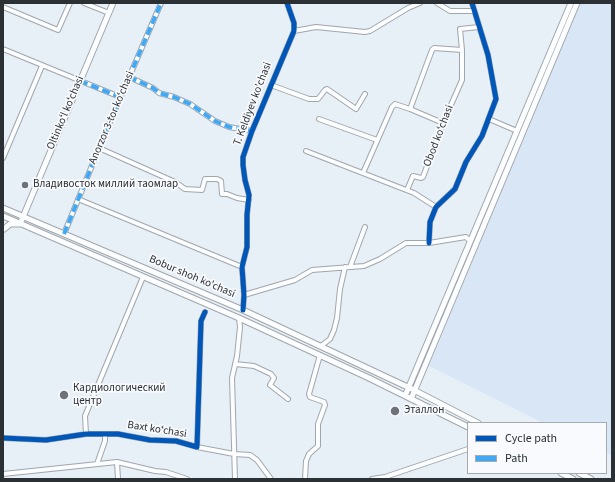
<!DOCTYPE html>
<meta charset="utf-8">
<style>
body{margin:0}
#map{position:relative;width:615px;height:482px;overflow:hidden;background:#e7eff7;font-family:"Source Sans 3",sans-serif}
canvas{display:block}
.frame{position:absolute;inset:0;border:4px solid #2b3035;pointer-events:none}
.legend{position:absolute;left:467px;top:422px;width:140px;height:52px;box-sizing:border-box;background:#f8fafd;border:1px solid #a6a9ad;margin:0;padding:5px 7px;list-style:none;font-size:12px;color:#2b3035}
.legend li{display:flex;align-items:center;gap:8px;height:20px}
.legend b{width:20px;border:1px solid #a6a9ad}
</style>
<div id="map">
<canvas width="615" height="482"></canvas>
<div class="frame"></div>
<ul class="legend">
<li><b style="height:5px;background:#0057b8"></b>Cycle path</li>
<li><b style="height:5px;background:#3fa9f5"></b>Path</li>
</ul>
</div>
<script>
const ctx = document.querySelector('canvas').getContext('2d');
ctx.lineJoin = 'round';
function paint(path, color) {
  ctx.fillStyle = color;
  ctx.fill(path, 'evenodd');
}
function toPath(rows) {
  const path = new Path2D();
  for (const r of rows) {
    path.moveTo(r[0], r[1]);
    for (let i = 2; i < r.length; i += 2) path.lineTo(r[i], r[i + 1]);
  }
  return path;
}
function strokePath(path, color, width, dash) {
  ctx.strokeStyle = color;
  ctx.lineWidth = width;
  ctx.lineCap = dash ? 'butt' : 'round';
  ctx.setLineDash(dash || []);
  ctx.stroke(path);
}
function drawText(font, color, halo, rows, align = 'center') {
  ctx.font = font + ' "Source Sans 3",sans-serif';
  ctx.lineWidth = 3.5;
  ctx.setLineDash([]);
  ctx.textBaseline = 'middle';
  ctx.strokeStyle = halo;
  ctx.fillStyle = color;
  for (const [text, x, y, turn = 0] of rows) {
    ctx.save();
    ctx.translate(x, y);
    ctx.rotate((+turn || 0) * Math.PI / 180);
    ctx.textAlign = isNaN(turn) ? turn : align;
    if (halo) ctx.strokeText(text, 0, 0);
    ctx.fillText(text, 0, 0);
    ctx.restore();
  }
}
paint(toPath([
 [580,3,612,3,612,455,606,453,606,423,543,423,429,366]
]), '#d9e6f5');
const minor = toPath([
 [84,3,109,13],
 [437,3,450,11,474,11],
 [3,7,58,30,70,3],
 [294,31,316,27,365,32,370,31,408,8,420,3],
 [3,49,120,97],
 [129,77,153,88,159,93,174,97,190,104,215,121,229,127,252,131],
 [271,85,309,99,318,99,325,90,327,89,356,109,365,94],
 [319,119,377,140],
 [489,119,517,131],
 [443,123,410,109,432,50,434,48,462,50],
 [99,148,175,182,185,189,202,190,205,179,217,179,221,181,222,194,227,194,237,198,249,200],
 [306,151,414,193,436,207],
 [3,158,42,66],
 [363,173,392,107,395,104,410,109],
 [407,190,413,176,421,178,423,177,443,123,462,80,462,50,460,29,479,27],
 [78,199,242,267],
 [64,234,109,124,161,3],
 [429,243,430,222,436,207,455,189,466,162,482,136,496,99,488,55,472,3],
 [350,267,365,227],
 [244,295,295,280,312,270,364,266,380,259,406,243,429,243,466,237,470,241],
 [243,310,244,295,242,267,247,247,247,215,249,195,245,180,243,165,243,157,252,131,294,31,294,23,287,3],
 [321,346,330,339,334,330,337,318,340,289,345,267],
 [235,364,254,366,271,374,274,378,270,385,288,399],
 [86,434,85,416,143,277],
 [3,438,46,440,86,434,118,434,150,440,176,441,197,447,201,321,205,312],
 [197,447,234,454,250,455,257,460,271,479],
 [117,462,118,479],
 [97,464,105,441,105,434],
 [3,474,117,462,155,471,166,472,187,479],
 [235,479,232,378,237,356,240,327,239,318],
 [305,479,306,461,309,454,318,446,318,424,325,405,324,402,310,397,309,394,320,355],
 [372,479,385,477,468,449]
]);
const major = toPath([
 [3,208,243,310,414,390,478,423],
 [3,216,239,318,369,378,468,427],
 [4,229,10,224,20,224,113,3],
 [405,396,571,3],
 [411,399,577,3],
 [561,473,573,479],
 [579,473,591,479]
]);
strokePath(minor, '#a1a6ac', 6);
strokePath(major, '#a1a6ac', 7);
strokePath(minor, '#fbfdfe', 4);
strokePath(major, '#fbfdfe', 5);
strokePath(toPath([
 [129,77,153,88,159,93,174,97,190,104,215,121,229,127,252,131],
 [80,81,120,97],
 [64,234,109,124,161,3]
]), '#3fa9f5', 4, [8, 4]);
strokePath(toPath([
 [429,243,430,222,436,207,455,189,466,162,482,136,496,99,488,55,472,3],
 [243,310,244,295,242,267,247,247,247,215,249,195,245,180,243,165,243,157,252,131,294,31,294,23,287,3],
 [3,438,46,440,86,434,118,434,150,440,176,441,197,447,201,321,205,312]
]), '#0057b8', 5);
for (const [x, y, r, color] of [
 [25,185,4,"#6d7379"],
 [64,395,5,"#6d7379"],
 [395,411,5,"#6d7379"]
]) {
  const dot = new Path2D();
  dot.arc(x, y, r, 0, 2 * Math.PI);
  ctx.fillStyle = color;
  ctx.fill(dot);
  strokePath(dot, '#f8fafd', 1.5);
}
drawText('11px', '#2b3035', '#f8fafd', [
 ["T. Keldiyev ko'chasi",253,104,-69],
 ["Oltinkoʻl koʻchasi",66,113,-67],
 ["Anorzor 3-tor koʻchasi",112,118,-67],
 ["Obod koʻchasi",439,136,-69],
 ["Bobur shoh ko'chasi",192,277,23],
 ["Baxt koʻchasi",157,430,9]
]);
drawText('11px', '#2b3035', '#f8fafd', [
 ["Владивосток миллий таомлар",33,185],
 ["Кардиологический",73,389],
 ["центр",73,402],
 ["Эталлон",404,411]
], 'left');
</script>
